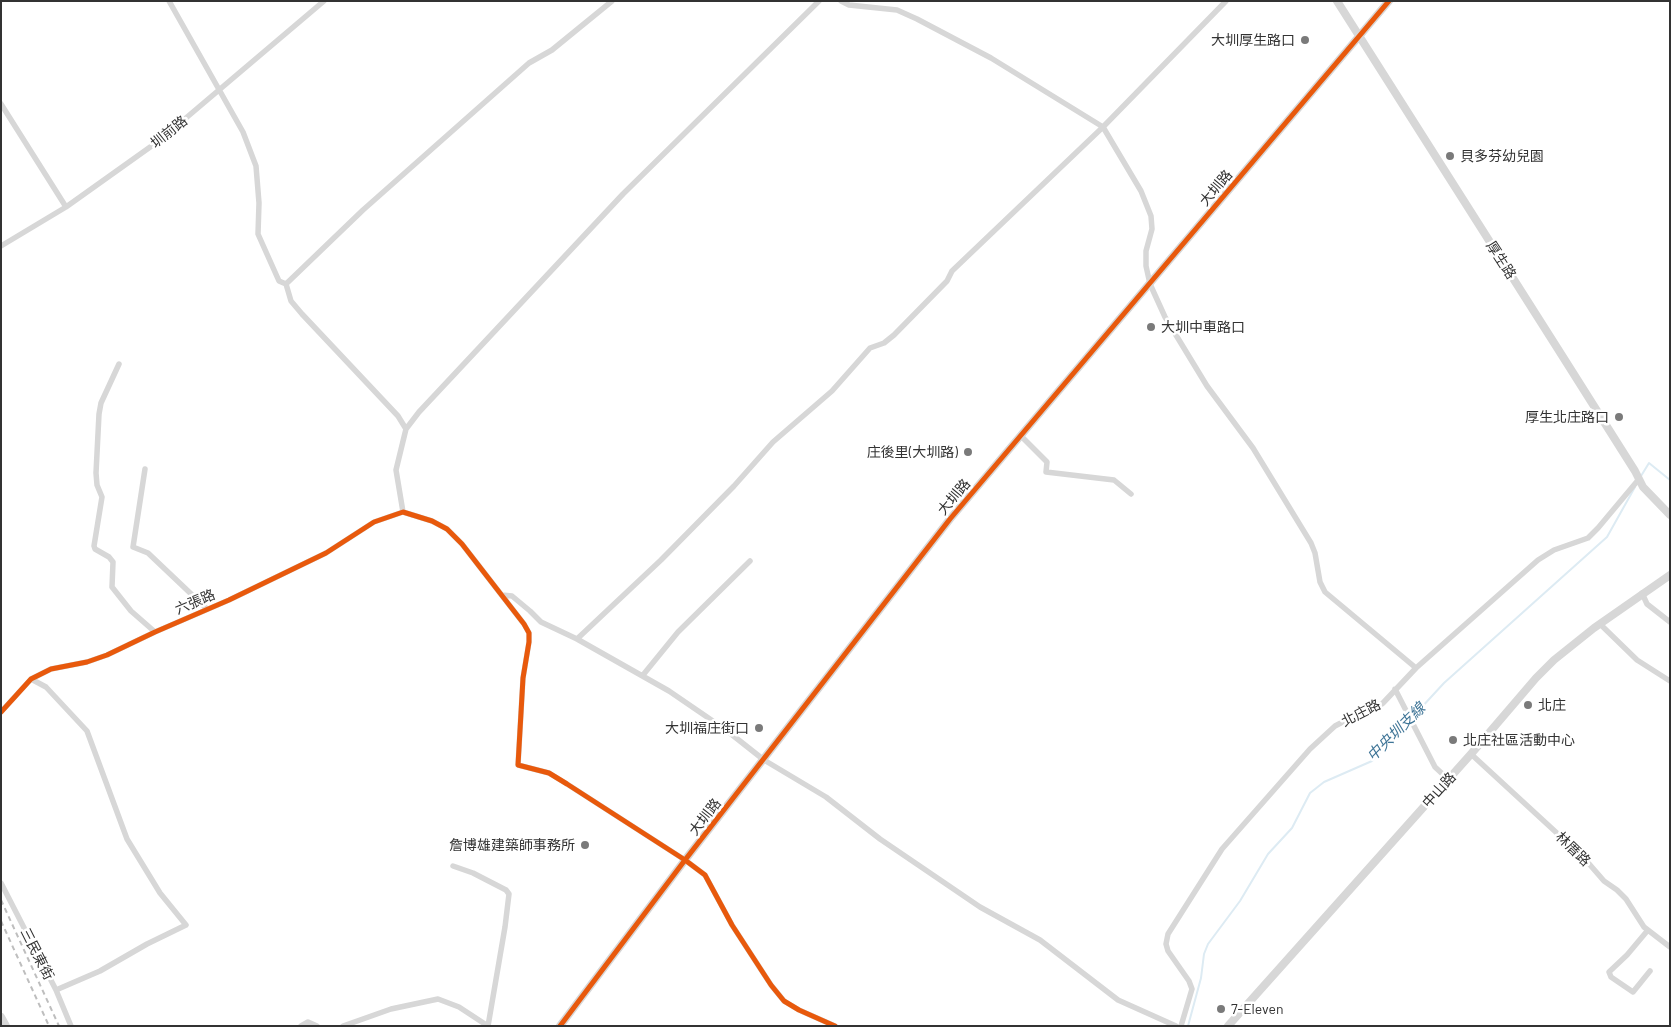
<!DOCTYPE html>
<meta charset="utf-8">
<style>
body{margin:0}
#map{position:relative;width:1671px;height:1027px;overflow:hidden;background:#fff;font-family:Barlow,sans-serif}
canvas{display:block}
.frame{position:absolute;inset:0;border:2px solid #333;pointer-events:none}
</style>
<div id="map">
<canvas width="1671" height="1027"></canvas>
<div class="frame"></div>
</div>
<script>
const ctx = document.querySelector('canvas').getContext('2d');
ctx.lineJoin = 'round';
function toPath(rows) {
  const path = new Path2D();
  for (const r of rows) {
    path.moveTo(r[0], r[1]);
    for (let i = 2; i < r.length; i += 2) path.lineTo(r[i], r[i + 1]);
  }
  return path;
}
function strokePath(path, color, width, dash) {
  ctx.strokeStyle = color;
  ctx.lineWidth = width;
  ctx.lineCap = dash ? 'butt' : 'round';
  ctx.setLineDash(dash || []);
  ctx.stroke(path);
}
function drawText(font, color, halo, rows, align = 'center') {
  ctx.font = font + ' Barlow,"Noto Sans TC",sans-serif';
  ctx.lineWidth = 5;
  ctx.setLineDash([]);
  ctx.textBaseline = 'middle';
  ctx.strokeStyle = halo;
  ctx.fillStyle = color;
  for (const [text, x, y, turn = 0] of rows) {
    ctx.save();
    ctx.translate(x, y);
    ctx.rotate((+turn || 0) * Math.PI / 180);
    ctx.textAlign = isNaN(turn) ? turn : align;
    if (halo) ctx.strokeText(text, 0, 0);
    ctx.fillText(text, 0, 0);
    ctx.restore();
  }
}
strokePath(toPath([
 [1641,476,1649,463,1670,480],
 [1188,1026,1201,978,1204,954,1208,944,1240,901,1268,854,1292,828,1310,793,1324,782,1372,761,1444,683,1607,537,1635,487]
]), '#ddebf3', 2);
strokePath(toPath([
 [169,1,243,132,256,166,259,203,258,234,279,281,286,284,291,301,302,314,398,416,406,429],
 [841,1,849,5,897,10,917,19,991,58,1103,127,1141,191,1151,216,1152,229,1146,251,1146,266,1150,284,1165,317,1207,386,1253,448,1311,543,1315,553,1320,582,1325,592,1416,668],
 [1,104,66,207],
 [1,246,66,207,160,140,324,1],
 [286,284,363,210,529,63,552,50,612,1],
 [119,364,101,403,99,414,96,473,97,485,102,497,94,546,95,549,109,557,113,562,112,587,131,611,155,632],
 [1021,436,1047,462,1046,472,1114,480,1131,494],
 [145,469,133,547,148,553,207,609],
 [403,512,396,470,406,429,419,412,623,194,819,1],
 [1642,593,1647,604,1670,622],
 [502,595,512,596,530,611,541,622,577,639,669,691,726,730,764,760,826,797,880,839,980,907,1040,940,1118,1000,1176,1026],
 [1600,624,1637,660,1670,681],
 [577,639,661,560,734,486,773,442,832,391,870,348,884,343,894,335,947,281,952,271,1103,127,1226,1],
 [643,675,678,632,750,561],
 [31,679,46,687,87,731,127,839,160,893,186,925,147,944,100,971,56,990],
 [1395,689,1435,767,1449,780],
 [1,712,31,679,51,669,87,662,107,655,155,632,229,600,326,553,374,522,403,512,432,521,447,529,462,544,524,624,529,633,529,642,523,678,518,765,549,773,567,784,685,860,705,875,732,925,771,985,784,1001,799,1010,835,1026],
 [1471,754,1584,858,1604,881,1617,890,1626,899,1644,927,1670,947],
 [453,866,473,873,506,890,509,894,505,927,488,1026],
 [1,883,56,990,71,1026],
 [1648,930,1627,955,1609,972,1611,977,1633,992,1650,971],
 [301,1026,308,1022,317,1026],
 [343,1026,391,1009,438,999,459,1007,488,1026],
 [1181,1026,1192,989,1189,981,1168,951,1166,944,1168,934,1222,849,1310,749,1335,726,1356,715,1374,710,1383,703,1416,668,1538,560,1554,550,1588,538,1598,528,1639,479]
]), '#d7d7d7', 5.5);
strokePath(toPath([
 [1337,1,1563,357,1635,471,1643,487,1670,515],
 [1,1017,6,1026],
 [560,1026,685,860,950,519,1389,1],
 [1228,1026,1471,754,1536,678,1554,660,1594,628,1670,575]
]), '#d7d7d7', 8);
strokePath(toPath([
 [1,900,59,1026],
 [1,921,49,1026]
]), '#bebebe', 2, [5, 4]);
strokePath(toPath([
 [1,712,31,679,51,669,87,662,107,655,155,632,229,600,326,553,374,522,403,512,432,521,447,529,462,544,524,624,529,633,529,642,523,678,518,765,549,773,567,784,685,860,705,875,732,925,771,985,784,1001,799,1010,835,1026],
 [560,1026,685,860,950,519,1389,1]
]), '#e8590c', 5);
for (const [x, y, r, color] of [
 [1305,40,5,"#7a7a7a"],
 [1450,156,5,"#7a7a7a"],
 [1151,327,5,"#7a7a7a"],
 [1619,417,5,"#7a7a7a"],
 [968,452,5,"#7a7a7a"],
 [1528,705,5,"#7a7a7a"],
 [759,728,5,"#7a7a7a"],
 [1453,740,5,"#7a7a7a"],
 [585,845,5,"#7a7a7a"],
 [1221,1009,5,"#7a7a7a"]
]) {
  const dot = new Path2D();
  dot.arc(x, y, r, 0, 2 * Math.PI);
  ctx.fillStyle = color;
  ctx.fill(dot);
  strokePath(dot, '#fff', 2);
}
drawText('14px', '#333', '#fff', [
 ["大圳厚生路口",1295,40],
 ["貝多芬幼兒園",1460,156,"left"],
 ["大圳中車路口",1161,327,"left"],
 ["厚生北庄路口",1609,417],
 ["庄後里(大圳路)",958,452],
 ["北庄",1538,705,"left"],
 ["大圳福庄街口",749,728],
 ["北庄社區活動中心",1463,740,"left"],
 ["詹博雄建築師事務所",575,845],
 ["7-Eleven",1231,1009,"left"]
], 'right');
drawText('14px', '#333', '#fff', [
 ["圳前路",169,132,-39],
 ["大圳路",1216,188,-50],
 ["厚生路",1501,260,57],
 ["大圳路",954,497,-50],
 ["六張路",195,602,-23],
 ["北庄路",1361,713,-27],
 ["中山路",1439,790,-48],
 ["大圳路",705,817,-52],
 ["林厝路",1573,849,44],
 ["三民東街",37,954,63]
]);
drawText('italic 15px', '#3f7597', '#fff', [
 ["中央圳支線",1396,732,-45]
]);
</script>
